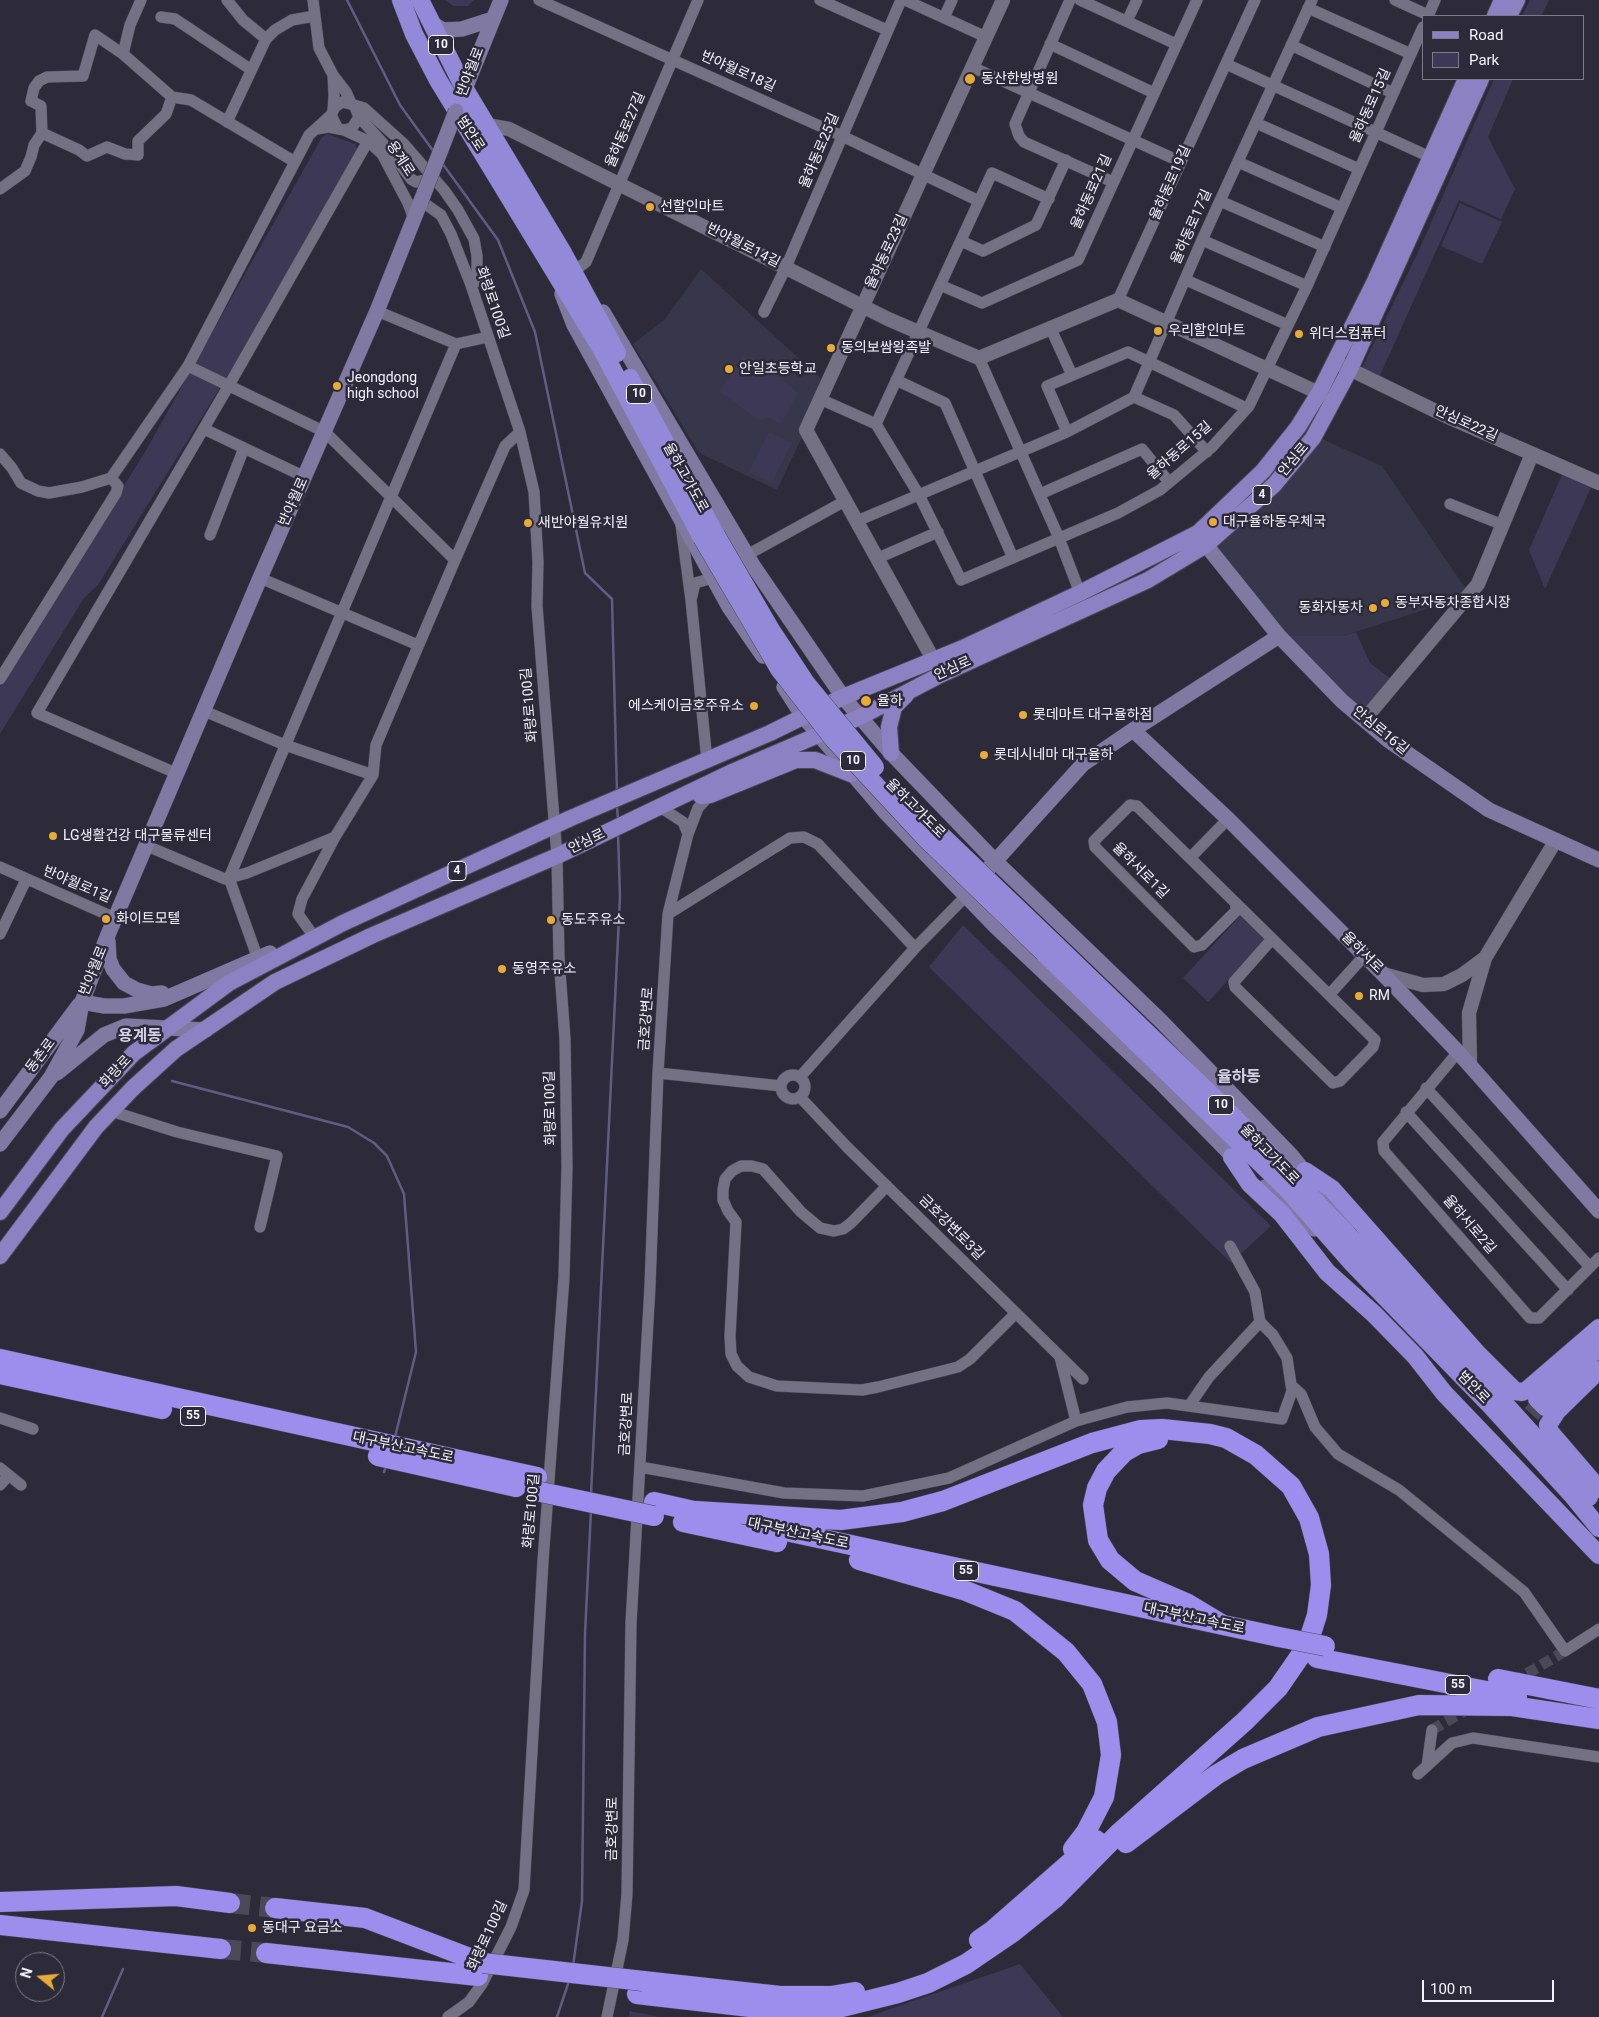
<!DOCTYPE html>
<meta charset="utf-8">
<style>
body{margin:0}
#map{position:relative;width:1599px;height:2017px;overflow:hidden;background:#2d2b3a;font-family:Roboto,sans-serif}
canvas{display:block}
.legend{position:absolute;left:1422px;top:15px;width:162px;height:65px;box-sizing:border-box;background:#2d2b3a;border:1px solid #7c7b88;margin:0;padding:6px 9px;list-style:none;font-size:15px;color:#f3f2fc}
.legend li{display:flex;align-items:center;gap:10px;height:25px}
.legend b{width:25px;border:1px solid #7c7b88}
.north{position:absolute;left:15px;top:1952px;width:50px;height:50px;box-sizing:border-box;background:#2d2b3a;border:1px solid #7c7b88;border-radius:50%;rotate:287deg;font-size:14px;font-weight:700;line-height:20px;text-align:center;color:#f3f2fc}
.north::after{content:'';display:block;margin:auto;width:18px;height:22px;background:#e8ab37;clip-path:polygon(50% 0,100% 100%,50% 72%,0 100%)}
.scale{position:absolute;left:1422px;top:1980px;width:132px;height:22px;box-sizing:border-box;border:2px solid #f3f2fc;border-top:0;padding-left:6px;font-size:15px;line-height:18px;white-space:nowrap;color:#f3f2fc;-webkit-text-stroke:4px #2d2b3a;paint-order:stroke}
</style>
<div id="map">
<canvas width="1599" height="2017"></canvas>
<ul class="legend">
<li><b style="height:6px;background:#8c82c3"></b>Road</li>
<li><b style="height:14px;background:#3c3855"></b>Park</li>
</ul>
<div class="north">N</div>
<div class="scale">100 m</div>
</div>
<script>
const ctx = document.querySelector('canvas').getContext('2d');
ctx.lineJoin = 'round';
function paint(path, color) {
  ctx.fillStyle = color;
  ctx.fill(path, 'evenodd');
}
function toPath(rows) {
  const path = new Path2D();
  for (const r of rows) {
    if (r.length === 3) {
      path.moveTo(r[0] + r[2], r[1]);
      path.arc(r[0], r[1], r[2], 0, 2 * Math.PI);
      continue;
    }
    path.moveTo(r[0], r[1]);
    for (let i = 2; i < r.length; i += 2) path.lineTo(r[i], r[i + 1]);
  }
  return path;
}
function strokePath(path, color, width, dash) {
  ctx.strokeStyle = color;
  ctx.lineWidth = width;
  ctx.lineCap = dash ? 'butt' : 'round';
  ctx.setLineDash(dash || []);
  ctx.stroke(path);
}
function drawText(font, color, halo, rows, align = 'center') {
  ctx.font = font + ' Roboto,"Noto Sans KR",sans-serif';
  ctx.lineWidth = 5;
  ctx.setLineDash([]);
  ctx.textBaseline = 'middle';
  ctx.strokeStyle = halo;
  ctx.fillStyle = color;
  for (const [text, x, y, turn = 0] of rows) {
    ctx.save();
    ctx.translate(x, y);
    ctx.rotate((+turn || 0) * Math.PI / 180);
    ctx.textAlign = isNaN(turn) ? turn : align;
    if (halo) ctx.strokeText(text, 0, 0);
    ctx.fillText(text, 0, 0);
    ctx.restore();
  }
}
paint(toPath([
 [701,269,827,384,777,490,699,453,633,344,665,319],
 [1302,430,1382,466,1470,595,1343,636,1279,636,1202,538]
]), '#38364a');
paint(toPath([
 [445,0,474,0,468,6,453,6],
 [1530,0,1549,0,1541,16,1522,16],
 [1494,79,1513,79,1488,137,1515,189,1501,219,1459,200,1377,382,1360,372,1420,248],
 [327,134,355,144,358,151,233,367,98,585,84,598,0,734,0,683,145,452,322,137],
 [1460,203,1502,222,1482,264,1441,246],
 [744,355,760,360,798,393,781,424,768,418,759,420,719,392],
 [769,432,792,443,772,483,749,472],
 [1565,468,1594,481,1545,589,1529,550],
 [1356,632,1370,663,1396,683,1364,720,1279,636,1343,636],
 [1240,916,1265,940,1208,1002,1183,978],
 [963,925,1271,1226,1231,1263,929,967],
 [1020,1964,1063,2017,868,2017,907,2003],
 [630,2011,660,2017,629,2017]
]), '#3c3855');
strokePath(toPath([
 [347,0,400,105,434,152],
 [442,163,498,240,535,332,585,573,612,599,617,793],
 [617,806,618,820],
 [172,1081,348,1127,374,1143,387,1156,404,1194,416,1352,395,1437],
 [384,1472,386,1466],
 [591,1494,620,897,618,833],
 [573,1966,582,1901,585,1634,591,1510],
 [102,2017,123,1969],
 [557,2017,569,1981]
]), '#615c84', 2.5);
strokePath(toPath([
 [1513,1682,1565,1651],
 [1432,1730,1469,1708]
]), '#4b4957', 11, [11, 5.5]);
strokePath(toPath([
 [1513,1434,1550,1394]
]), '#4b4957', 18, [18, 9]);
strokePath(toPath([
 [230,1903,275,1908],
 [221,1949,266,1953]
]), '#4b4957', 20, [20, 10]);
const minor = toPath([
 [227,0,243,20,266,39],
 [313,0,319,48,333,75,346,92,351,103],
 [539,0,842,136,979,201],
 [820,0,887,30],
 [905,0,986,37],
 [1070,0,1015,124,1019,136,1024,142,1113,182],
 [1080,0,1176,44],
 [1395,0,1428,15],
 [1308,8,1411,54],
 [1428,16,1435,0],
 [161,17,175,19,250,69],
 [944,18,952,0],
 [1127,21,1137,0],
 [1050,44,1154,93],
 [1291,45,1393,93],
 [123,54,130,25,141,0],
 [1226,64,1430,157],
 [972,67,1181,162],
 [354,105,364,108,404,144,444,190,458,210,474,239,477,256,477,281,471,285],
 [333,111,334,95,333,75],
 [359,117,390,151,411,179,416,182,430,179],
 [227,122,266,39,275,30,292,20,315,16],
 [1256,123,1359,169],
 [316,129,329,127,344,130,352,128,359,117,354,105,342,102,335,107,331,115,337,127],
 [344,130,368,141,382,154,408,203,414,219],
 [42,133,79,150,87,156,107,147,125,154,138,155,138,141,166,114,172,97],
 [1238,162,1342,208],
 [0,189,25,171,31,157,34,145,42,133,41,106,31,101,34,88,39,81,47,77,83,76,95,35,123,54,172,97,191,100,295,162,309,135,331,115],
 [421,201,441,215,451,234,471,285,520,432,534,492,538,562,537,606,557,856,559,958,565,1039,567,1167,564,1277,543,1561,524,1890,511,1927,482,1984,469,2002,448,2017],
 [1220,201,1325,247],
 [1202,240,1307,286],
 [961,241,983,251,1036,225,1066,160],
 [577,269,586,262,698,0],
 [1186,280,1288,325],
 [940,285,982,303,1078,260,1197,0],
 [1118,300,1255,0],
 [377,311,456,344,488,337],
 [764,312,786,267,901,0],
 [1050,327,1072,375],
 [979,358,1059,538,1080,593],
 [188,366,295,162],
 [896,380,945,403,1013,558],
 [1134,397,1174,415,1207,452],
 [820,399,876,424,919,495,961,580,1118,513,1160,490,1212,447,1249,406,1307,286,1423,27],
 [876,424,992,173,1049,199],
 [204,429,305,477],
 [1067,432,1047,386,1128,352,1246,408],
 [0,454,12,468,21,483,38,491,49,493,82,487,111,478,188,366,325,432,455,560,376,745,373,775,335,837,302,899,298,914,310,931],
 [1040,494,1142,449,1169,482],
 [1450,504,1503,525],
 [857,521,1067,432,1134,397,1202,240,1312,0],
 [681,525,691,600,695,583,713,578],
 [210,535,244,448],
 [747,555,845,501],
 [878,558,938,532],
 [455,560,505,446,520,432],
 [260,578,418,645],
 [691,600,707,761],
 [0,679,116,493,118,486,111,478],
 [204,711,285,745,373,775],
 [178,774,37,713,228,387,368,141],
 [660,807,683,822,688,834,698,808,710,795],
 [1228,819,1190,858,1137,806,1130,805,1094,841,1095,847,1194,947,1202,945,1236,911,1236,903],
 [147,846,225,879,247,873,335,837],
 [1190,858,1375,1040,1373,1047,1340,1081,1333,1083,1235,987,1234,982,1272,939],
 [0,867,115,918],
 [668,914,790,838,804,837,818,844,915,948],
 [0,934,26,880],
 [258,959,229,878,456,344],
 [1329,995,1365,955],
 [1458,1052,1383,1142,1384,1151,1530,1318,1539,1318,1599,1258],
 [658,1073,781,1086],
 [793,1087,12],
 [800,1077,915,948,966,896],
 [1426,1088,1590,1267],
 [800,1097,847,1147,1083,1379],
 [111,1111,177,1132,277,1156,260,1227],
 [1406,1112,1568,1290],
 [887,1186,851,1223,843,1229,834,1231,820,1228,801,1212,763,1169,752,1166,741,1166,732,1171,725,1179,723,1190,723,1200,728,1211,736,1222,730,1336,731,1354,737,1366,749,1377,777,1386,862,1390,878,1387,958,1367,970,1359,1016,1313],
 [1292,1386,1301,1394,1315,1427,1338,1454,1399,1490,1524,1592,1565,1651,1599,1629],
 [1189,1406,1209,1377,1260,1322],
 [0,1418,33,1429],
 [1076,1421,1127,1407,1167,1403,1282,1419,1292,1391,1287,1358,1273,1335,1260,1322,1255,1292,1230,1246],
 [640,1467,784,1493,863,1496,949,1478,1076,1421,1060,1357],
 [0,1468,21,1485],
 [0,1485,9,1475],
 [1427,1766,1432,1730],
 [1418,1774,1452,1743,1473,1738,1599,1757],
 [607,2017,623,1940,627,1894,631,1623,650,1286,658,1073,668,914,688,834]
]);
const tertiary = toPath([
 [487,125,509,129,888,319,979,358,1118,300,1319,393],
 [1335,362,1448,417,1599,483],
 [933,659,806,430,1003,0],
 [1364,720,1478,584,1532,454],
 [1383,974,1423,985,1444,984,1462,975,1485,958],
 [1470,1064,1469,1013,1485,958,1556,840]
]);
const secondary = toPath([
 [430,22,443,30,462,29,493,19],
 [456,111,501,0],
 [562,294,574,325,729,607,763,656],
 [603,312,754,567,843,697,891,753,995,861,1161,1021,1291,1155,1347,1225],
 [1206,545,1279,636,1342,701,1388,740,1489,810,1599,860],
 [1279,636,1133,730,1228,819,1383,974,1458,1052,1599,1211],
 [784,687,802,715,886,813,995,926,1158,1080,1241,1165],
 [989,868,1083,764,1133,730],
 [108,941,109,959,113,969,124,983,137,990,151,994,162,993],
 [82,1002,104,1006,124,1006,164,999,270,953],
 [57,1073,104,1035,126,1026,206,1030],
 [0,1111,79,1005],
 [0,1144,51,1077,77,1030,82,1002,107,937,260,578,377,311,421,201],
 [1265,1187,1314,1229]
]);
const primary = toPath([
 [1495,16,1502,0],
 [1509,16,1517,0],
 [891,753,889,727,894,707,906,695],
 [701,796,710,795,796,760,815,760,851,774],
 [0,1212,62,1129,134,1053,229,983,343,923,571,818,770,733,843,697,963,648,1080,593,1198,533,1263,471,1298,427,1319,393,1375,281,1466,79],
 [0,1256,96,1127,133,1088,176,1049,275,982,373,935,557,856,732,772,860,717,940,675,1148,580,1206,545,1274,485,1313,438,1350,369,1481,79]
]);
const trunk = toPath([
 [401,0,414,34,438,80,601,348,702,538],
 [420,0,464,88,563,253,617,353],
 [630,378,716,535],
 [1052,941,1227,1110,1412,1301,1589,1497],
 [1044,953,1287,1189,1353,1264,1490,1405,1573,1496,1599,1528],
 [1232,1157,1250,1184,1282,1214,1327,1272,1374,1314,1415,1356,1444,1393,1599,1555],
 [1305,1171,1332,1189,1476,1352,1515,1391,1522,1392,1527,1390,1599,1328],
 [1599,1370,1557,1411,1548,1425,1550,1432,1599,1489],
 [1542,1378,1537,1391,1537,1399,1545,1407,1557,1411],
 [1550,1394,1599,1347]
]);
const motorway = toPath([
 [0,1359,537,1477],
 [0,1374,162,1409],
 [1158,1439,1138,1444,1124,1452,1106,1471,1097,1488,1093,1505,1098,1540,1110,1560,1135,1581,1188,1604,1223,1625],
 [378,1456,516,1487],
 [654,1502,707,1514],
 [683,1522,777,1542],
 [758,1525,1279,1637],
 [859,1560,966,1591,1015,1611,1066,1652,1092,1684,1107,1722,1111,1755,1104,1797,1086,1832,1073,1849],
 [1317,1658,1517,1697],
 [1498,1679,1599,1699],
 [1126,1843,1216,1775,1243,1759,1318,1727,1419,1705,1512,1706,1599,1719],
 [0,1902,176,1896,230,1903],
 [275,1908,365,1918,483,1963],
 [0,1925,221,1949],
 [979,1940,992,1931,1096,1840],
 [266,1953,478,1976],
 [643,1981,780,1996,831,1996,855,1992],
 [637,1994,767,2009,826,2011,898,1993,928,1983,966,1964,1013,1932,1055,1898,1118,1834,1245,1721,1278,1688,1307,1646,1317,1615,1321,1585,1319,1554,1309,1518,1291,1486,1256,1455,1226,1438,1210,1434,1162,1429,1141,1430,1092,1443,943,1501,902,1512,841,1520,696,1511]
]);
strokePath(minor, '#4a4956', 12);
strokePath(tertiary, '#4a4956', 15);
strokePath(secondary, '#4a4956', 16);
strokePath(primary, '#4a4956', 18);
strokePath(trunk, '#4a4956', 19);
strokePath(motorway, '#4a4956', 21);
strokePath(minor, '#737183', 11);
strokePath(tertiary, '#737183', 14);
strokePath(secondary, '#807aa3', 15);
strokePath(primary, '#8c82c3', 16);
strokePath(trunk, '#9488d8', 18);
strokePath(motorway, '#9d8eee', 20);
const secondaryBridge = toPath([
 [421,201,456,111]
]);
const trunkBridge = toPath([
 [716,535,771,630,806,683,875,767],
 [702,538,779,669,834,740,925,838,1044,953],
 [913,808,1052,941]
]);
const motorwayBridge = toPath([
 [536,1491,654,1516],
 [1279,1637,1325,1646],
 [483,1963,643,1981]
]);
strokePath(secondaryBridge, '#4a4956', 16, []);
strokePath(trunkBridge, '#4a4956', 19, []);
strokePath(motorwayBridge, '#4a4956', 21, []);
strokePath(secondaryBridge, '#807aa3', 15);
strokePath(trunkBridge, '#9488d8', 18);
strokePath(motorwayBridge, '#9d8eee', 20);
for (const [x, y, r, color] of [
 [970,79,6,"#e8ab37"],
 [650,207,5,"#e8ab37"],
 [1158,331,5,"#e8ab37"],
 [1299,334,5,"#e8ab37"],
 [831,348,5,"#e8ab37"],
 [729,369,5,"#e8ab37"],
 [337,386,5,"#e8ab37"],
 [1213,522,5,"#e8ab37"],
 [528,523,5,"#e8ab37"],
 [1385,603,5,"#e8ab37"],
 [1373,608,5,"#e8ab37"],
 [866,701,6,"#e8ab37"],
 [754,706,5,"#e8ab37"],
 [1023,715,5,"#e8ab37"],
 [984,755,5,"#e8ab37"],
 [53,836,5,"#e8ab37"],
 [106,919,5,"#e8ab37"],
 [551,920,5,"#e8ab37"],
 [502,969,5,"#e8ab37"],
 [1359,996,5,"#e8ab37"],
 [252,1928,5,"#e8ab37"]
]) {
  const dot = new Path2D();
  dot.arc(x, y, r, 0, 2 * Math.PI);
  ctx.fillStyle = color;
  ctx.fill(dot);
  strokePath(dot, '#2d2b3a', 2);
}
for (const [x, y, w] of [
 [441,45,25],
 [639,394,25],
 [1262,495,18],
 [853,761,25],
 [457,871,18],
 [1221,1105,25],
 [193,1416,25],
 [966,1571,25],
 [1458,1685,25]
]) {
  const box = new Path2D();
  box.roundRect(x - w / 2, y - 9.5, w, 19, 4);
  ctx.fillStyle = '#2d2b3a';
  ctx.fill(box);
  strokePath(box, '#f3f2fc', 1);
}
drawText('bold 12px', '#f3f2fc', null, [
 ["10",441,45],
 ["10",639,394],
 ["4",1262,495],
 ["10",853,761],
 ["4",457,871],
 ["10",1221,1105],
 ["55",193,1416],
 ["55",966,1571],
 ["55",1458,1685]
]);
drawText('14px', '#f3f2fc', '#2d2b3a', [
 ["반야월로",471,72,-69],
 ["반야월로18길",738,72,24],
 ["율하동로15길",1371,106,-66],
 ["율하동로27길",626,130,-67],
 ["범안로",470,134,57],
 ["율하동로25길",820,151,-67],
 ["용계로",400,159,57],
 ["율하동로19길",1171,183,-66],
 ["율하동로21길",1092,192,-66],
 ["율하동로17길",1192,227,-66],
 ["반야월로14길",743,246,27],
 ["율하동로23길",887,252,-65],
 ["화랑로100길",492,303,71],
 ["안심로22길",1466,424,24],
 ["율하동로15길",1180,451,-41],
 ["안심로",1294,460,-50],
 ["율하고가도로",685,478,61],
 ["반야월로",294,502,-66],
 ["안심로",953,669,-24],
 ["화랑로100길",530,705,-95],
 ["안심로16길",1380,731,39],
 ["율하고가도로",915,809,45],
 ["안심로",587,842,-26],
 ["율하서로1길",1140,871,45],
 ["반야월로1길",77,885,23],
 ["율하서로",1362,953,45],
 ["반야월로",94,971,-68],
 ["금호강변로",647,1019,-86],
 ["동촌로",41,1056,-53],
 ["화랑로",116,1072,-47],
 ["화랑로100길",551,1108,-91],
 ["율하고가도로",1269,1155,46],
 ["율하서로2길",1469,1225,49],
 ["금호강변로3길",951,1228,45],
 ["범안로",1473,1388,46],
 ["금호강변로",627,1424,-87],
 ["대구부산고속도로",403,1448,12],
 ["화랑로100길",532,1511,-85],
 ["대구부산고속도로",798,1534,12],
 ["대구부산고속도로",1194,1619,12],
 ["금호강변로",613,1829,-89],
 ["화랑로100길",488,1936,-65]
]);
drawText('14px', '#f3f2fc', '#2d2b3a', [
 ["동산한방병원",981,79],
 ["선할인마트",660,207],
 ["우리할인마트",1168,331],
 ["위더스컴퓨터",1309,334],
 ["동의보쌈왕족발",841,348],
 ["안일초등학교",739,369],
 ["Jeongdong",347,378],
 ["high school",347,394],
 ["대구율하동우체국",1223,522],
 ["새반야월유치원",538,523],
 ["동부자동차종합시장",1395,603],
 ["동화자동차",1363,608,"right"],
 ["율하",877,701],
 ["에스케이금호주유소",744,706,"right"],
 ["롯데마트 대구율하점",1033,715],
 ["롯데시네마 대구율하",994,755],
 ["LG생활건강 대구물류센터",63,836],
 ["화이트모텔",116,919],
 ["동도주유소",561,920],
 ["동영주유소",512,969],
 ["RM",1369,996],
 ["동대구 요금소",262,1928]
], 'left');
drawText('bold 16px', '#d3d1e5', '#2d2b3a', [
 ["용계동",140,1037],
 ["율하동",1239,1078]
]);
</script>
